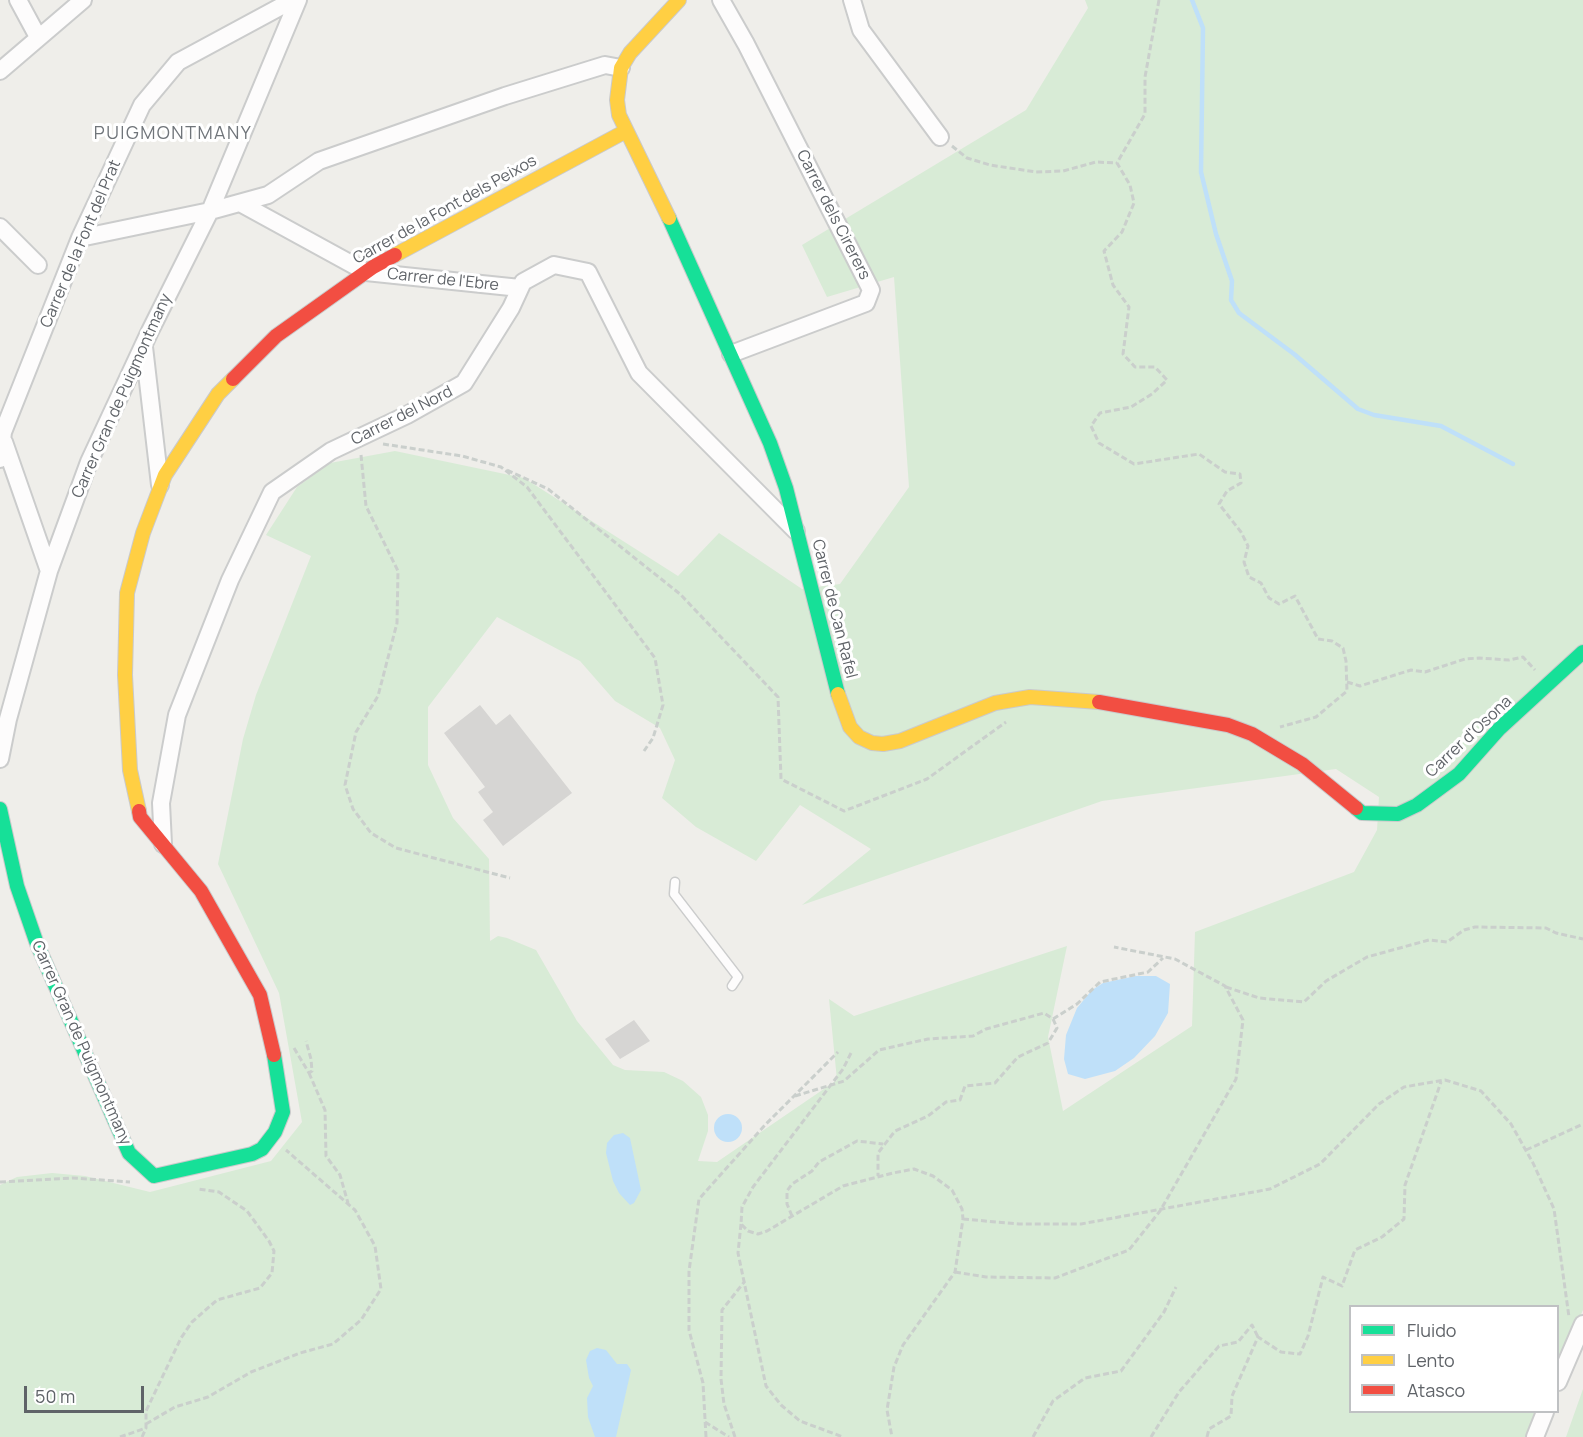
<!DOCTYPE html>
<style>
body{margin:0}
#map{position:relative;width:1583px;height:1437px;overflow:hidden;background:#efeeea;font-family:Manrope,sans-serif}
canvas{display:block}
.legend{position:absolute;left:1349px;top:1305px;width:210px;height:108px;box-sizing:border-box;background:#fff;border:2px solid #bfc1c3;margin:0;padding:8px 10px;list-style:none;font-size:18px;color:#5f6368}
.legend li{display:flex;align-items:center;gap:12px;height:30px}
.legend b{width:30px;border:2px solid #bfc1c3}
.scale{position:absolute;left:24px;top:1386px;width:120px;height:27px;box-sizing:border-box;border:3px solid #5f6368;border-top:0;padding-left:8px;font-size:18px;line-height:21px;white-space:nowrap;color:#5f6368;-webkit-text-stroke:4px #fff;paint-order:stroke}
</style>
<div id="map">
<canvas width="1583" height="1437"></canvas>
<ul class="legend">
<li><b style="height:8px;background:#16e098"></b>Fluido</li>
<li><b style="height:8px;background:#ffcf43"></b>Lento</li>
<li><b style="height:8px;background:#f24e42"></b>Atasco</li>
</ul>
<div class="scale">50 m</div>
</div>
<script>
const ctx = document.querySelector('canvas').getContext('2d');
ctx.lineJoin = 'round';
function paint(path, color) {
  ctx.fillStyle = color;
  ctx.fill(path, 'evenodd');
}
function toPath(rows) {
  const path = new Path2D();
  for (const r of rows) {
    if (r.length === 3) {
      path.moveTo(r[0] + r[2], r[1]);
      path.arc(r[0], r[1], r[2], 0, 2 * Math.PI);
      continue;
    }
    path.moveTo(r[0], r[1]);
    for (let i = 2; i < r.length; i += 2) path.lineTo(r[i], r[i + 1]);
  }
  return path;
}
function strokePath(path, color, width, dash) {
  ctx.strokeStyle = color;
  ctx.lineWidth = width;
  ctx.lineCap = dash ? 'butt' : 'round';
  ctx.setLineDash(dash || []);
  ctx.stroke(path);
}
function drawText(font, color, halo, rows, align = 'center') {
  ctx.font = font + ' Manrope,sans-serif';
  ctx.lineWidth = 6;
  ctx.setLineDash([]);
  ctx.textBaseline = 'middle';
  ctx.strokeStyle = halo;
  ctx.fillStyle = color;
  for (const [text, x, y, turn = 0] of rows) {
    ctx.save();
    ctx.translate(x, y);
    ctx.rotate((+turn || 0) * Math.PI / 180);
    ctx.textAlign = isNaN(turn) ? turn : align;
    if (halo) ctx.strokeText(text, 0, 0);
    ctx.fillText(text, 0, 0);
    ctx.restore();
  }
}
paint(toPath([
 [1085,0,1583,0,1583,1310,1558,1365,1558,1306,1350,1306,1350,1412,1537,1412,1527,1437,0,1437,0,1185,17,1177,52,1173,85,1176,150,1192,271,1161,302,1122,279,993,218,864,243,739,256,695,311,556,266,535,297,487,330,463,395,451,524,478,678,576,719,533,802,589,840,584,909,487,894,277,827,297,802,245,1026,110,1088,8],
 [497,617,580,661,615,701,660,728,675,760,662,798,696,827,756,861,800,805,871,849,802,905,1102,801,1336,769,1379,797,1377,830,1354,872,1195,932,1192,1026,1063,1111,1048,1037,1067,946,854,1016,829,999,837,1080,717,1162,698,1161,708,1131,708,1115,701,1097,683,1081,664,1072,625,1070,613,1065,577,1021,536,950,507,938,498,936,490,941,489,859,453,818,428,765,428,707],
 [1583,1389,1583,1437,1566,1437]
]), '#d8ebd6');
paint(toPath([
 [1136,976,1156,976,1170,984,1168,1013,1155,1036,1134,1058,1115,1071,1085,1079,1068,1074,1064,1059,1066,1035,1077,1008,1092,990,1103,983],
 [728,1128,14],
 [623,1133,630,1138,641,1190,634,1203,630,1205,619,1193,613,1181,606,1153,607,1143,614,1135],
 [597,1348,606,1350,617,1364,627,1364,631,1370,616,1437,595,1437,588,1417,587,1398,593,1386,589,1378,586,1360,590,1351]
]), '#bfe0f9');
strokePath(toPath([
 [1192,0,1203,28,1201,172,1216,234,1232,281,1231,300,1239,313,1294,354,1358,409,1374,415,1441,426,1513,464]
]), '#bfe0f9', 4.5);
paint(toPath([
 [480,705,496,725,510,714,572,793,503,846,483,820,493,812,478,792,485,787,444,733],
 [634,1020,650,1041,620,1059,605,1039]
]), '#d6d5d3');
const lane = toPath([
 [675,882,674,894,738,977,732,986]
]);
const street = toPath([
 [18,0,38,37],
 [721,0,746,44,871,290,866,303,731,354],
 [852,0,861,30,940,137],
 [0,71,83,0],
 [240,203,366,272,520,288],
 [0,227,38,265],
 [80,238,210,211,268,195,319,161,505,96,605,65,621,68],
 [144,347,160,485],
 [4,442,49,571],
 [0,459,3,432,80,238,142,105,178,62,293,0],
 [0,759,8,719,49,571,89,462,150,331,210,211,298,0],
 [163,844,161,803,177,715,230,580,272,492,331,451,407,415,464,383,511,308,523,282,554,265,588,272,639,373,796,531],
 [1558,1382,1583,1324],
 [1535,1437,1545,1412]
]);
const fast = toPath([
 [669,218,770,443,786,488,838,694],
 [1356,808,1362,813,1398,814,1417,805,1459,774,1499,729,1583,652],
 [0,809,17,886,37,944,129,1153,154,1176,252,1154,262,1149,275,1132,283,1112,274,1055]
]);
const slow = toPath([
 [669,218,619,115,617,100,621,68,630,53,679,0],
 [395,255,626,131],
 [838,694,850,727,859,737,872,743,883,744,900,741,995,703,1030,697,1099,702],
 [139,811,130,770,125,675,127,593,143,533,165,475,218,394,233,379]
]);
const jam = toPath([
 [233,379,276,336,373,267,395,255],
 [1099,702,1228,725,1252,734,1302,764,1356,808],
 [139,811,140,817,201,891,260,995,274,1055]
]);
strokePath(lane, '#cbcccc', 11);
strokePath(street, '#cbcccc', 20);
strokePath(fast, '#cacacb', 16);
strokePath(slow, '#cacacb', 16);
strokePath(jam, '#cacacb', 16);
strokePath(toPath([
 [1159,0,1145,77,1145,114,1117,163,1130,185,1134,203,1122,232,1104,251,1113,285,1129,307,1123,354,1135,367,1155,367,1167,380,1152,394,1131,407,1100,413,1091,426,1099,443,1134,464,1199,454,1225,472,1240,474,1241,483,1227,491,1219,504,1241,532,1248,546,1244,562,1249,577,1261,583,1269,598,1279,604,1295,596,1318,639,1332,641,1343,648,1346,661,1347,691,1316,717,1280,727],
 [952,146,967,158,990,165,1036,172,1063,171,1096,162,1117,163],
 [383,444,462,456,501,467,527,487,655,658,663,705,653,738,644,751],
 [361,455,366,506,398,571,397,623,378,696,356,732,345,785,353,809,371,833,396,848,510,878],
 [507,470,548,489,680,594,778,697,781,779,844,811,927,779,1006,722],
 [1347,682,1360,686,1411,670,1425,672,1465,659,1479,658,1509,660,1523,657,1535,670],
 [1226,987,1259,998,1304,1002,1326,981,1367,957,1429,940,1447,942,1464,930,1475,927,1546,928,1556,933,1583,939],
 [1053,1019,1077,1004,1100,982,1148,972,1163,958],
 [294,1048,309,1073,312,1071,311,1059,306,1041],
 [851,1053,843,1069,753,1187,742,1207,741,1224,748,1231,758,1234,767,1231,843,1186,893,1173,914,1169,933,1176,952,1190,962,1209,963,1219,955,1272,903,1345,894,1367,887,1410,892,1437],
 [309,1073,325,1110,326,1156,340,1175,348,1203],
 [795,1096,844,1081,879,1050,928,1039,973,1036,986,1029,1044,1013,1053,1019,1057,1028,1048,1043,1018,1057,995,1083,965,1086,960,1100,946,1102,928,1116,895,1131,878,1153,878,1176],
 [1526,1150,1583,1124],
 [0,1182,73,1178,130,1182],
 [792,1216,787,1204,787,1191,792,1184,812,1171,819,1162,857,1141,883,1144],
 [963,1219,1019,1224,1081,1224,1270,1189,1320,1164,1379,1104,1404,1087,1445,1080,1481,1091,1511,1124,1533,1163,1554,1209,1569,1317],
 [741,1224,738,1253,766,1386,781,1405,800,1421,843,1437],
 [955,1272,986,1277,1055,1278,1129,1250,1160,1211,1236,1079,1243,1020,1225,986,1175,959,1114,947],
 [705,1422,729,1437],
 [146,1424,175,1407,208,1397,251,1372,300,1353,333,1344,361,1320,381,1289,375,1246,355,1210,286,1150],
 [120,1437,146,1428,146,1411,181,1338,192,1322,217,1300,260,1288,272,1273,274,1251,269,1241,247,1211,219,1192,198,1189],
 [142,1437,146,1428],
 [706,1437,703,1383,689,1330,689,1271,699,1199,765,1125,838,1052],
 [735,1437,724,1404,721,1379,722,1310,745,1281],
 [1033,1437,1053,1401,1085,1378,1121,1371,1164,1312,1176,1287],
 [1151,1437,1179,1392,1219,1346,1238,1342,1252,1325,1258,1337],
 [1207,1437,1209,1429,1231,1416,1232,1396,1258,1337,1281,1352,1300,1354,1308,1336,1323,1277,1342,1286,1355,1250,1382,1237,1404,1219,1405,1185,1441,1082]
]), '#cacfcc', 3, [6, 3]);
strokePath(lane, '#fdfcfc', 8);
strokePath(street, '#fdfcfc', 16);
strokePath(fast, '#16e098', 14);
strokePath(slow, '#ffcf43', 14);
strokePath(jam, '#f24e42', 14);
drawText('16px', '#5f6368', '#fff', [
 ["Carrer de la Font dels Peixos",445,210,-29],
 ["Carrer dels Cirerers",833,215,63],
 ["Carrer de la Font del Prat",81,244,-67],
 ["Carrer de l'Ebre",443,280,6],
 ["Carrer Gran de Puigmontmany",122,396,-66],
 ["Carrer del Nord",402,416,-27],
 ["Carrer de Can Rafel",834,609,76],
 ["Carrer d'Osona",1469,737,-43],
 ["Carrer Gran de Puigmontmany",81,1043,66]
]);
ctx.letterSpacing = '1.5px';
drawText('18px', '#70757a', '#fff', [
 ["PUIGMONTMANY",173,134]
]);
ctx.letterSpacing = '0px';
</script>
